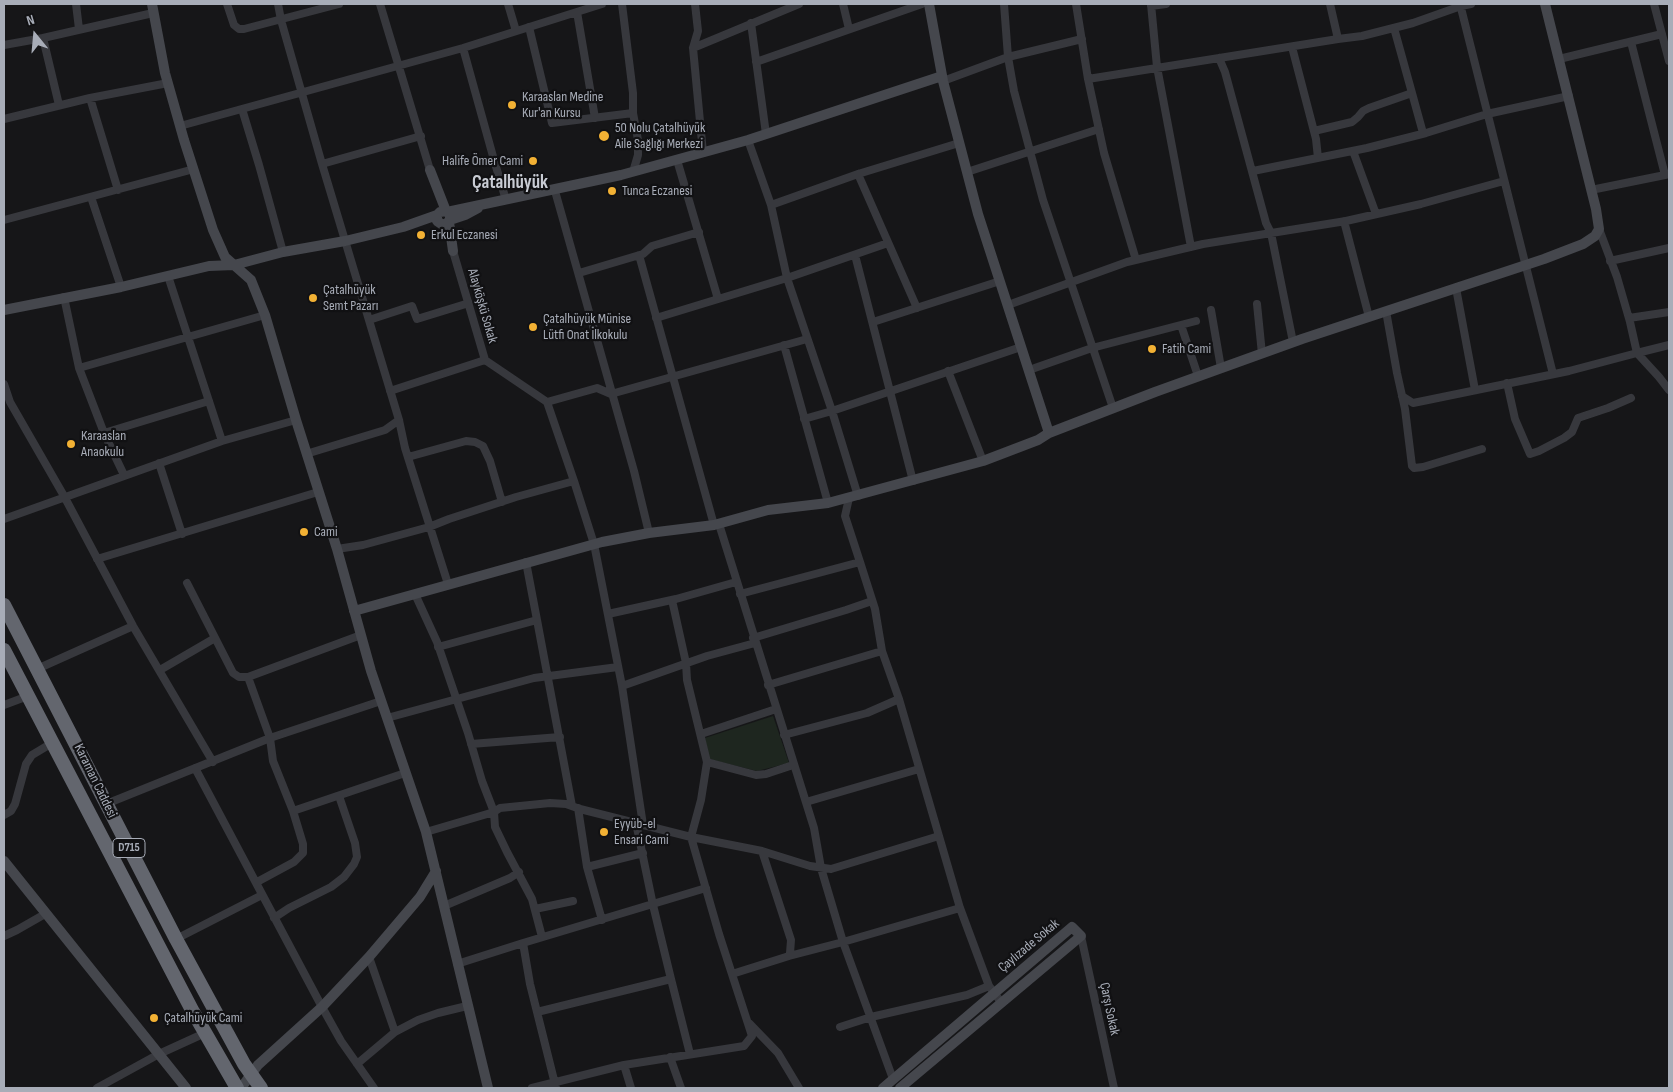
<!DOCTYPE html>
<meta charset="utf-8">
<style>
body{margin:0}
#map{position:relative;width:1673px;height:1092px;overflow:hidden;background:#161618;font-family:"Sofia Sans Condensed",sans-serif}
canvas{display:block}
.frame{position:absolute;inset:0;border:5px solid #a8adb8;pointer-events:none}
.north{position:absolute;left:10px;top:10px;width:50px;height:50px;-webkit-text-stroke:4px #111113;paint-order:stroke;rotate:343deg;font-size:14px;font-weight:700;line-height:20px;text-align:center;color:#a8adb8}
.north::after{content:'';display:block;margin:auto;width:18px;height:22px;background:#a8adb8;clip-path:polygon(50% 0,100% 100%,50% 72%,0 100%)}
</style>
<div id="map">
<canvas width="1673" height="1092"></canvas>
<div class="frame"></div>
<div class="north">N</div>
</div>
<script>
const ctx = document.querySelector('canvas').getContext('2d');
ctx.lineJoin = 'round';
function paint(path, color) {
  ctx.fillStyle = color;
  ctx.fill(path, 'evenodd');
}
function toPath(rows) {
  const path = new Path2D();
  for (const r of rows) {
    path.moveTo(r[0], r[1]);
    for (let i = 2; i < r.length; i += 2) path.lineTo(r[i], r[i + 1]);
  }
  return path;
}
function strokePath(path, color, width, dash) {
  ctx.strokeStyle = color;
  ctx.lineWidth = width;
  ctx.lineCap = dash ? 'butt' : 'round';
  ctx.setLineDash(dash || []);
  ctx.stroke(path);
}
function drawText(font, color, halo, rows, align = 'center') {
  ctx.font = font + ' "Sofia Sans Condensed",sans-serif';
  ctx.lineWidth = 4.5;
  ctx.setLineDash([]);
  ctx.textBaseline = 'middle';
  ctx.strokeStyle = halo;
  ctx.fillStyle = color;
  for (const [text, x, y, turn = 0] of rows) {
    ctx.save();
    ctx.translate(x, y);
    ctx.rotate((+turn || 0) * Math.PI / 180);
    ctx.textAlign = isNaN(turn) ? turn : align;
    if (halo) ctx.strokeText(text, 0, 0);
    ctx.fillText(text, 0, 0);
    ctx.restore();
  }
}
paint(toPath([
 [773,716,789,763,757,771,709,759,705,738]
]), '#1e261f');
strokePath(toPath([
 [76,4,79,29],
 [227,4,234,25,239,29,244,29,339,4],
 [278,4,281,20,322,164,399,420,405,448,448,584],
 [380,4,430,170],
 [508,4,516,31],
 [622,4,633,93,633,113,638,140,638,155,633,172],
 [695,4,698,31,693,48,703,153],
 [843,4,849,29],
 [1076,4,1088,79,1338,39],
 [1151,4,1157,67,1191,247],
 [1330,4,1338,39,1362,36,1413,23,1461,6,1471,4],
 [1460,4,1553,374],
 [1654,4,1669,61],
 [1151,6,1166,4],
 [577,12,595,118],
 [751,23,766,134],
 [529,27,552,123,633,113],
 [43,38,59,105],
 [1082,39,1008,57,1014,91,1043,200,1113,408],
 [1631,42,1665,175,1669,174],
 [4,45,43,38,153,13],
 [1292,47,1316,139,1318,158],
 [463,48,494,160,506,200],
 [693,48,799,4],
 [1219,58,1225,72,1266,223,1271,233,1293,342],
 [1559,59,1662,34],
 [756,62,922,4],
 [1088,79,1104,153,1136,260],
 [943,81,1008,57,1004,4],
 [1412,93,1423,133],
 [90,98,118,190],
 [242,109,259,165,283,252],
 [4,119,90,98,168,83],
 [180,126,463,48,602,4],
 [1314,131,1352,122,1358,117,1363,111,1369,108,1412,93,1394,28],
 [748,140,771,205,787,278,832,411,858,496],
 [1353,151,1376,214],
 [677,160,718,299],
 [322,164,421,136],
 [1253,171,1367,148,1426,133,1487,114,1569,96],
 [967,172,1099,129],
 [858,174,917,308],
 [1591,190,1665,175],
 [555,191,634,471,649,533],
 [91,197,121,287],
 [771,205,858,174,959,143],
 [4,220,194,169],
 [1344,221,1369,317],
 [453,251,485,360,547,402,574,481],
 [639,255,714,525],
 [855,255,913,481],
 [1610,261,1669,248],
 [579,273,643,254,652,246,699,232],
 [168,276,222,441],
 [1456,288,1475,390],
 [64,297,79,368,104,433,124,475],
 [1257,304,1262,354],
 [1008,305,1127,262,1203,244,1346,221,1421,204,1504,181],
 [1211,310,1221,368],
 [1386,311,1397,373,1405,409,1412,466,1414,468,1423,467,1482,449],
 [656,318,787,278,888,243],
 [1629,318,1669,312],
 [369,320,412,306,417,319,469,303],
 [873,322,1000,281],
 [1181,325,1198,376],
 [784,345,828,503],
 [1669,345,1637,353,1659,377,1669,390],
 [79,368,265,315],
 [1029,370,1092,348,1196,321],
 [948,371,983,461],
 [1507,383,1515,419,1530,454,1539,451,1564,438,1572,432,1578,418,1608,408,1631,398],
 [4,384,10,402,64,496,133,626,213,762],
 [390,391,485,360],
 [1402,396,1413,403,1423,401,1569,371,1637,353,1630,322,1617,277,1599,229],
 [547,402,597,388,611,394,807,339],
 [804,419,832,411,1021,347],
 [104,433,209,401],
 [306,454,385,430,399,420],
 [408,457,466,441,475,442,483,446,490,461,502,502],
 [159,463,182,534],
 [849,498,845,516,860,562],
 [4,519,222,441,296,420],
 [719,524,814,828,821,868,843,942,893,1079],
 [337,549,363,545,429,527,449,519,516,497,574,481,594,544,622,686,707,656,755,643],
 [97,559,318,492],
 [187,583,233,673,239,677,248,677,270,738,273,761,293,811,303,844,303,853,294,862,257,882],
 [415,594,437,642,468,733,482,781,494,812,495,827,507,852,532,899,542,937],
 [740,594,860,562,875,609,882,651,899,699,960,908,989,986,1001,1002],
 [608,614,676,599,736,582],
 [537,620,572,806],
 [753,638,846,610,872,601],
 [438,647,537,620,526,562],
 [37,669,133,626],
 [160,670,215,638],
 [248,677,361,635],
 [768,685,882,651],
 [622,686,643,825],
 [4,705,28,696],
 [387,718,534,678,618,667],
 [701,734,776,709],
 [784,735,867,713,899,699],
 [471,744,560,737],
 [707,762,756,775,766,774,793,765],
 [195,768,322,1007,341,1041,374,1088],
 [806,802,919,769],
 [106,804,270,738,381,701],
 [578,808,587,867,602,920],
 [293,811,405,773],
 [4,815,11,811,15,804,26,764,32,755,52,743],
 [426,832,494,812,500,808,550,803,566,804,580,809,691,837,701,800,707,762,687,680,686,663,672,600],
 [587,867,643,853],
 [444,906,510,878,519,872],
 [535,909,573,901],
 [274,918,289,908,331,887,344,877,354,864,357,857,355,843,339,796],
 [4,936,17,930,45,914],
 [1081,936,1114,1088],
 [176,939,262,895],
 [789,956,843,942,960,908],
 [369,957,395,1032],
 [457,964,523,943],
 [732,974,789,956,790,953,791,940,762,851],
 [671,979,690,1054],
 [537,1012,671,979,653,905,636,823],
 [749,1023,778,1053,799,1088],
 [840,1027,871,1017,967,995,989,986],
 [670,1057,681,1088],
 [357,1064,395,1032,418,1020,438,1013,467,1006],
 [97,1088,159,1054,205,1033],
 [532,1088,624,1065],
 [556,1088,530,984,523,943,706,888],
 [631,1088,624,1065,744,1046,752,1036,719,934,691,837,762,851,810,866,831,869,939,836]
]), '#37383d', 8);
strokePath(toPath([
 [152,4,165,73,184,140,213,230,225,257,251,280,265,315,296,420,337,549,371,671,426,832,488,1088],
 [929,4,943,81,978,214,1049,433],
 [430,170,446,211],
 [447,212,621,175,748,140,942,76],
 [450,220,450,215,446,211,440,212,437,215,437,221,443,225,447,223,450,220,465,215,478,208],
 [449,222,453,251],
 [4,310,121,287,209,266,234,265,283,252,345,241,403,227,437,215],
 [354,611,602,542,649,533,714,525,768,510,828,503,983,461,1038,440,1049,433,1155,392,1302,339,1544,259,1583,244,1595,236,1599,229,1596,209,1545,4],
 [4,861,186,1088],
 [241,1088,258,1065,322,1007,369,957,420,897,436,871],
 [883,1088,1072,927,1081,936,900,1088]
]), '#45474d', 10);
strokePath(toPath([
 [4,605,176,939,244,1064,261,1088],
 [4,650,192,1010,237,1088]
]), '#63666e', 14);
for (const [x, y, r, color] of [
 [512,105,5,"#f2b134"],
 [604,136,6,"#f2b134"],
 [533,161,5,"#f2b134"],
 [612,191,5,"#f2b134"],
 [421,235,5,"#f2b134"],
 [313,298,5,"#f2b134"],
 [533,327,5,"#f2b134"],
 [1152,349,5,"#f2b134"],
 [71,444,5,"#f2b134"],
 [304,532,5,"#f2b134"],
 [604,832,5,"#f2b134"],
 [154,1018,5,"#f2b134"]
]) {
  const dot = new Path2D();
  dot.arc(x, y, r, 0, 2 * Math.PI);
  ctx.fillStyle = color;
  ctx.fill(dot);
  strokePath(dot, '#111113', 2);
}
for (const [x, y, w] of [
 [129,848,32]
]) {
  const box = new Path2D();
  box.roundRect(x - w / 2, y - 9.5, w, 19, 4);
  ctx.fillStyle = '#111113';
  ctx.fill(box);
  strokePath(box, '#a8adb8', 1);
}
drawText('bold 12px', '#a8adb8', null, [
 ["D715",129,848]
]);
drawText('14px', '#a8adb8', '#111113', [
 ["Karaaslan Medine",522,97],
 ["Kur'an Kursu",522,113],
 ["50 Nolu Çatalhüyük",615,128],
 ["Aile Sağlığı Merkezi",615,144],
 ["Halife Ömer Cami",523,161,"right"],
 ["Tunca Eczanesi",622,191],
 ["Erkul Eczanesi",431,235],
 ["Çatalhüyük",323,290],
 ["Semt Pazarı",323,306],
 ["Çatalhüyük Münise",543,319],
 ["Lütfi Onat İlkokulu",543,335],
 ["Fatih Cami",1162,349],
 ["Karaaslan",81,436],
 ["Anaokulu",81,452],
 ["Cami",314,532],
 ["Eyyüb-el",614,824],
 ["Ensari Cami",614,840],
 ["Çatalhüyük Cami",164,1018]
], 'left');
drawText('14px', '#a8adb8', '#111113', [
 ["Alayköşkü Sokak",482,306,74],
 ["Karaman Caddesi",95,781,64],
 ["Çaylızade Sokak",1029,946,-40],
 ["Çarşı Sokak",1109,1009,78]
]);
drawText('bold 19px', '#c9ccd4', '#111113', [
 ["Çatalhüyük",510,183]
]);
</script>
